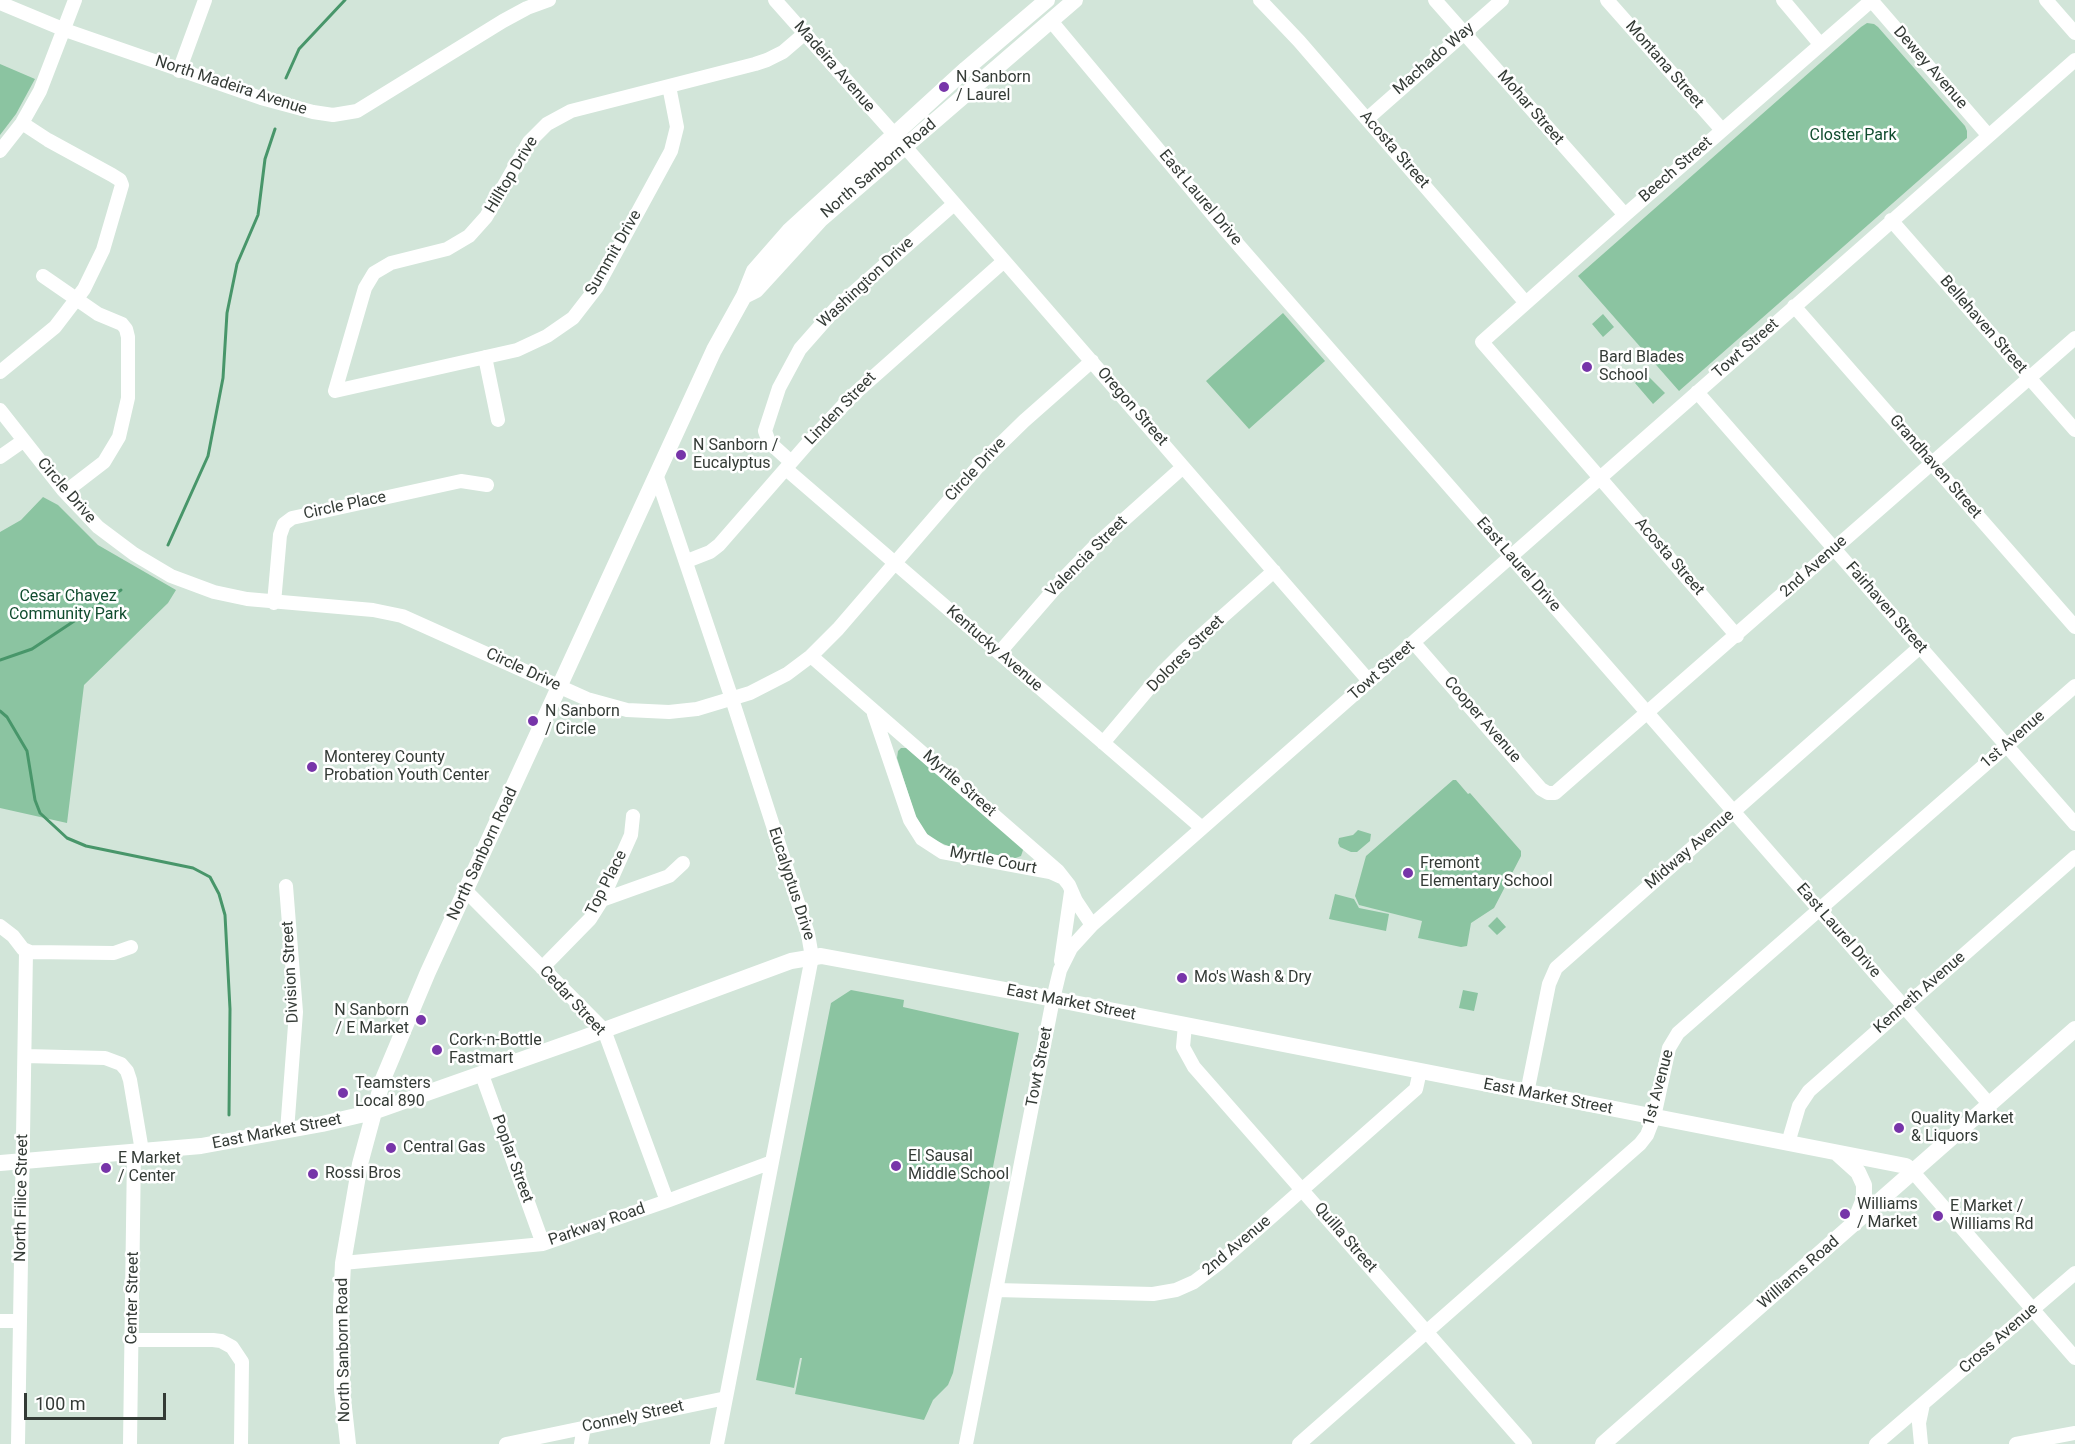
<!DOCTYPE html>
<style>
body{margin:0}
#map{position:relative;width:2075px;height:1444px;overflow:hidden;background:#d2e5d9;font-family:Roboto,sans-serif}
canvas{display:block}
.scale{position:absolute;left:24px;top:1393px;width:142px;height:27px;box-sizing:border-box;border:3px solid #343b36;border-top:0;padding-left:8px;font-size:18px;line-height:21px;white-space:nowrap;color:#343b36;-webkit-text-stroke:4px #fff;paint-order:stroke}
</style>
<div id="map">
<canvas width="2075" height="1444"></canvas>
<div class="scale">100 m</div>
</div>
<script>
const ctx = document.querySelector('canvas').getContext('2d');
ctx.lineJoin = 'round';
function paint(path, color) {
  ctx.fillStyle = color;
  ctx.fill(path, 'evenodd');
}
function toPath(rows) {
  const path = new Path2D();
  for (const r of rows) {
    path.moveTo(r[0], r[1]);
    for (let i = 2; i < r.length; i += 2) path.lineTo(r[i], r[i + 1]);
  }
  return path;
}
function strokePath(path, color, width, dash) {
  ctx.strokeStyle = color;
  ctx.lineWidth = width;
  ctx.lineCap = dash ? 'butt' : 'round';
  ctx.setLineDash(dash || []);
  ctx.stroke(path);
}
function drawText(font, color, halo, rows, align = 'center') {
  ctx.font = font + ' Roboto,sans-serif';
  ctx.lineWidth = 5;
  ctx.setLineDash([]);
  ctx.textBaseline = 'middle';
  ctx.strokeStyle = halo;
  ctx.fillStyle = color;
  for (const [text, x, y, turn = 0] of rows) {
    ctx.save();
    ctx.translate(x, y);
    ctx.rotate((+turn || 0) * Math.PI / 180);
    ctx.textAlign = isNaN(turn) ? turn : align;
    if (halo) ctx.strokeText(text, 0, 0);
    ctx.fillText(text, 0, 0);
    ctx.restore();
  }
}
paint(toPath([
 [1867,23,1874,24,1878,27,1965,126,1967,131,1967,138,1679,391,1578,276,1861,27],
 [0,64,35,79,16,114,0,135],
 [1283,313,1325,361,1249,429,1206,381],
 [1603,314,1614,327,1603,337,1592,324],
 [1646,374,1665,393,1653,404,1635,383],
 [43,497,58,505,98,545,176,590,168,603,84,685,67,823,0,808,0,532,21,520],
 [901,748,907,748,1022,846,1023,850,1021,856,1013,859,948,846,932,839,924,831,915,815,897,758,898,751],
 [1453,780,1456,780,1468,794,1470,793,1521,851,1521,856,1494,908,1471,923,1467,946,1461,947,1418,938,1422,921,1359,905,1355,896,1366,856],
 [1358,830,1371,834,1370,841,1357,852,1351,852,1340,847,1338,843,1339,838,1353,835],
 [1335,894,1354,899,1359,908,1389,914,1386,931,1329,919],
 [1497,917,1506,927,1497,935,1488,926],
 [851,990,904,1000,903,1007,1019,1033,953,1373,948,1385,933,1400,924,1420,795,1394,802,1358,800,1358,794,1388,756,1380,831,1003],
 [1463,990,1478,993,1474,1011,1459,1008]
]), '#8bc4a1');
strokePath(toPath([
 [286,78,299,49,345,0],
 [168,545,208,456,223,378,227,313,237,264,258,215,265,159,275,129],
 [0,660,32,649,121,590],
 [0,711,7,717,27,751,35,800,40,813,67,838,86,846,193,868,210,877,219,894,225,915,230,1009,229,1115]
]), '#48966a', 3);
strokePath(toPath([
 [775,0,894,134,1369,681],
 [1260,0,1299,41,1526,303],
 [1435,0,1625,215],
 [1607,0,1722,130],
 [1783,0,1820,44],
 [1871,0,1988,135],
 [2046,0,2075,33],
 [0,3,65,30,261,98,313,112,333,115,357,111,503,21,527,8,549,0],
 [1051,21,1228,233,1990,1105],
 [179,71,205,0],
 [669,86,677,127,671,151,597,287,573,318,547,336,517,350,335,391,365,288,374,273,391,263,447,249,469,236,486,217,529,142,547,124,571,111,669,86,755,64,767,60,783,52,804,34],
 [1367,119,1502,0],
 [0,151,22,123,40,91,75,0],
 [1891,220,2075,430],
 [43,276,98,314,122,324,126,329,128,337,128,398,119,437,104,462,65,492],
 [1794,306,2075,627],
 [485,357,498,420],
 [0,372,55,327,84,289,103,250,122,185,120,180,112,175,48,140,22,123],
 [1697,392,2075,824],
 [0,410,63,490,98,527,134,554,171,576,214,592,247,599,373,610,402,616,587,699,627,710,669,712,697,709,750,693,787,674,811,656,838,629,983,461,1024,421,1092,361],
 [0,457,23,441],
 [791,462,769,442,765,431,779,388,800,349,837,307,954,204],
 [786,469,1202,828],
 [657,477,732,699,808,934,812,957,717,1444],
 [687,561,710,552,719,545,808,443,853,395,1004,261],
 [274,603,280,535,284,524,292,518,461,481,487,485],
 [1737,636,1482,342,1625,215,1872,0],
 [1414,643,1541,789,1548,793,1555,793,2075,338],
 [999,653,1064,578,1098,543,1183,467],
 [811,656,1058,871,1069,885,1076,901,1092,925],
 [874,714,910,820,922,839,942,852,1050,872,1061,877],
 [1103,743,1161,674,1186,649,1274,571],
 [286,886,296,1012,287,1131],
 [466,891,604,1030,667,1201],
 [602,900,669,876,683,863],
 [0,926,13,936,23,949,30,952,114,953,131,947],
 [1061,961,1071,892],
 [542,968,590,919,602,900,631,835,633,816],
 [1185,1025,1183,1047,1194,1067,1525,1444],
 [25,1056,105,1058,121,1064,127,1071,130,1080,142,1151],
 [482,1075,543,1244],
 [1527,1093,1549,984,1556,968,1920,647],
 [1788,1143,1799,1106,1809,1091,2075,857],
 [1913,1172,2075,1358],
 [343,1263,543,1244,667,1201,772,1162],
 [996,1290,1153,1294,1176,1290,1194,1282,1218,1264,1416,1089,1420,1071],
 [0,1321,20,1321],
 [133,1340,213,1340,221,1341,232,1347,242,1362,241,1444],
 [18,1444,26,952],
 [130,1444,134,1152],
 [506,1444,726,1398],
 [581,1444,584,1427],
 [966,1444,1053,999,1060,970,1071,948,1092,925,2075,60],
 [1299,1444,1640,1144,1647,1135,1654,1117,1669,1048,1678,1033,2075,686],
 [1876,1444,2075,1273],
 [1921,1444,1919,1423,1923,1404],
 [2016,1444,2075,1433]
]), '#fff', 14);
strokePath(toPath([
 [744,296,756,290,820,220,1075,0],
 [1838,1154,1858,1172,1864,1185,1864,1199,1855,1221],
 [0,1163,201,1146,322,1124,373,1112,580,1039,791,961,821,956,1038,996,1906,1166,1913,1172],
 [348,1444,342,1390,341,1305,343,1263,360,1164,383,1079,428,972,714,350,744,296,754,271,789,231,966,69,1047,0],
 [1603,1444,2075,1029]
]), '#fff', 16);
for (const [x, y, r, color] of [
 [944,87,6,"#7735a9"],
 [1587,367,6,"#7735a9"],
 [681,455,6,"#7735a9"],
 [533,721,6,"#7735a9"],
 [312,767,6,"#7735a9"],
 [1408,873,6,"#7735a9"],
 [1182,978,6,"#7735a9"],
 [421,1020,6,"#7735a9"],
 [437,1050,6,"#7735a9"],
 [343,1093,6,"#7735a9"],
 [1899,1128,6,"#7735a9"],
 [391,1148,6,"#7735a9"],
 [896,1166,6,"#7735a9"],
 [106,1168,6,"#7735a9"],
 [313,1174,6,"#7735a9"],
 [1845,1214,6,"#7735a9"],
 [1938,1216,6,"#7735a9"]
]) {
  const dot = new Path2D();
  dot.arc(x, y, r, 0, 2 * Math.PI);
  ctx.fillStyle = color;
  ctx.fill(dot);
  strokePath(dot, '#fff', 2);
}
drawText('16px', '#343b36', '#fff', [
 ["Machado Way",1434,59,-41],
 ["Montana Street",1664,65,49],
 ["Madeira Avenue",834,67,49],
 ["Dewey Avenue",1930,68,49],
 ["North Madeira Avenue",231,86,18],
 ["Mohar Street",1530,108,49],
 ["Acosta Street",1394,150,49],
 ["North Sanborn Road",879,169,-40],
 ["Beech Street",1676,170,-41],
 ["Hilltop Drive",512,175,-59],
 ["East Laurel Drive",1200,198,50],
 ["Summit Drive",614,253,-60],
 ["Washington Drive",866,283,-43],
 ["Bellehaven Street",1983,325,49],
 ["Towt Street",1746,349,-41],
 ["Oregon Street",1132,407,49],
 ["Linden Street",841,409,-46],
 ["Grandhaven Street",1935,467,49],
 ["Circle Drive",976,470,-47],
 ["Circle Drive",66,491,49],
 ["Circle Place",345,506,-12],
 ["Valencia Street",1087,557,-45],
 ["Acosta Street",1669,557,49],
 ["East Laurel Drive",1518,565,49],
 ["2nd Avenue",1814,567,-42],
 ["Fairhaven Street",1886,608,49],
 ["Kentucky Avenue",994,649,41],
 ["Dolores Street",1186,654,-45],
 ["Circle Drive",523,670,25],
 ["Towt Street",1382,671,-41],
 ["Cooper Avenue",1482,720,49],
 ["1st Avenue",2013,740,-41],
 ["Myrtle Street",959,784,41],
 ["Midway Avenue",1690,850,-41],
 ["North Sanborn Road",483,854,-65],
 ["Myrtle Court",993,861,11],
 ["Top Place",607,883,-63],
 ["Eucalyptus Drive",791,884,72],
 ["East Laurel Drive",1838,931,49],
 ["Division Street",291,972,-93],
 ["Kenneth Avenue",1920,993,-41],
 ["Cedar Street",572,1001,47],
 ["East Market Street",1071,1003,11],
 ["Towt Street",1040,1067,-79],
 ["1st Avenue",1659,1088,-75],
 ["East Market Street",1548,1097,11],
 ["East Market Street",277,1132,-11],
 ["Poplar Street",512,1159,70],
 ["North Filice Street",22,1198,-89],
 ["Parkway Road",597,1225,-19],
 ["Quilla Street",1345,1238,49],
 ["2nd Avenue",1237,1246,-40],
 ["Williams Road",1799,1273,-41],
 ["Center Street",133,1298,-89],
 ["Cross Avenue",1999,1339,-41],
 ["North Sanborn Road",344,1350,-91],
 ["Connely Street",633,1417,-12]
]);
drawText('16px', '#343b36', '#fff', [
 ["N Sanborn",956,78],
 ["/ Laurel",956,96],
 ["Bard Blades",1599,358],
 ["School",1599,376],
 ["N Sanborn /",693,446],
 ["Eucalyptus",693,464],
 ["N Sanborn",545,712],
 ["/ Circle",545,730],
 ["Monterey County",324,758],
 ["Probation Youth Center",324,776],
 ["Fremont",1420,864],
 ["Elementary School",1420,882],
 ["Mo's Wash & Dry",1194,978],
 ["N Sanborn",409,1011,"right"],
 ["/ E Market",409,1029,"right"],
 ["Cork-n-Bottle",449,1041],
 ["Fastmart",449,1059],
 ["Teamsters",355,1084],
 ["Local 890",355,1102],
 ["Quality Market",1911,1119],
 ["& Liquors",1911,1137],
 ["Central Gas",403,1148],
 ["El Sausal",908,1157],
 ["Middle School",908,1175],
 ["E Market",118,1159],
 ["/ Center",118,1177],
 ["Rossi Bros",325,1174],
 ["Williams",1857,1205],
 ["/ Market",1857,1223],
 ["E Market /",1950,1207],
 ["Williams Rd",1950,1225]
], 'left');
drawText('16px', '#114d2f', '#fff', [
 ["Closter Park",1853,136],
 ["Cesar Chavez",68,597],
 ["Community Park",68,615]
]);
</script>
